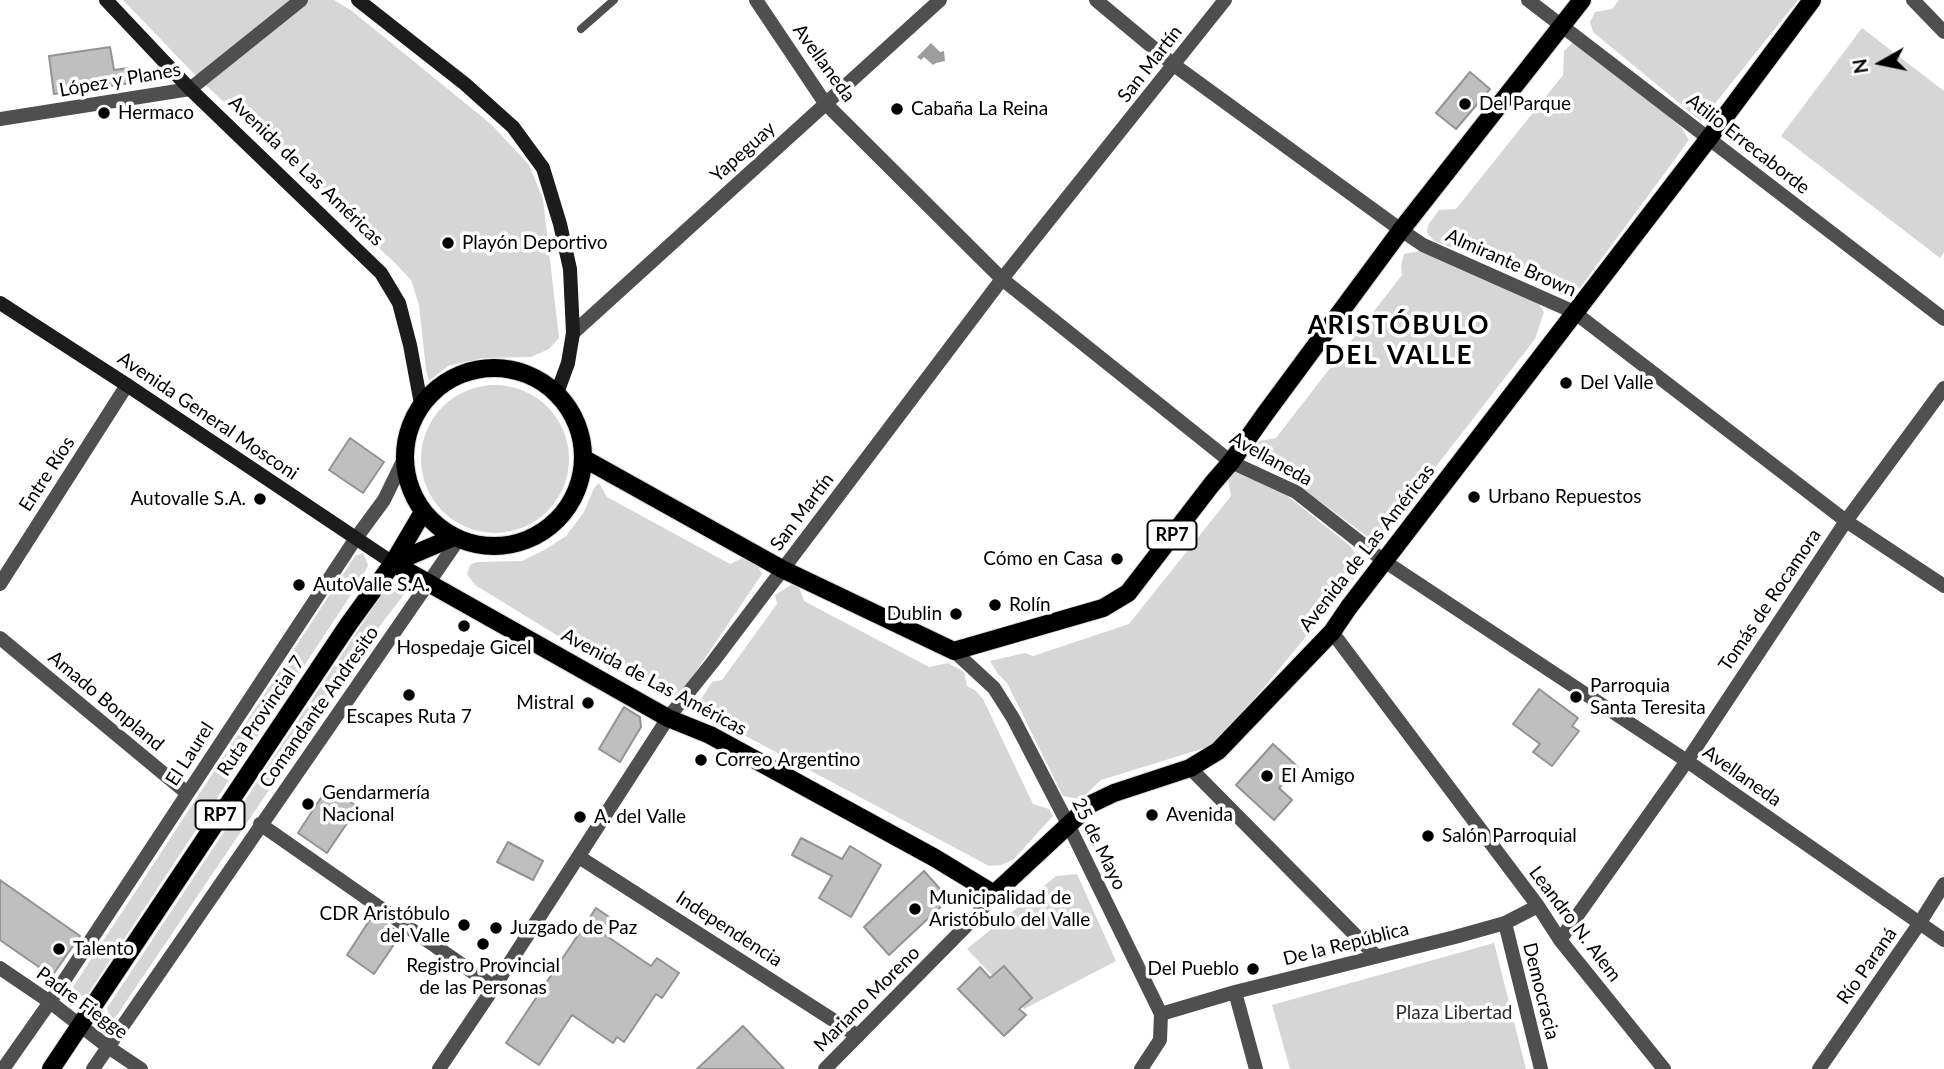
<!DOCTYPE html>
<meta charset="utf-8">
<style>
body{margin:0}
#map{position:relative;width:1944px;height:1069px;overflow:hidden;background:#fff;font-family:Lato,sans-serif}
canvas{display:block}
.north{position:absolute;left:1846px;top:28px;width:70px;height:70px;-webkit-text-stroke:5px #fff;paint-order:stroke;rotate:261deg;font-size:19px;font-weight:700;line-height:28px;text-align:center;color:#000}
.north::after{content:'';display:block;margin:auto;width:24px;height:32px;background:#000;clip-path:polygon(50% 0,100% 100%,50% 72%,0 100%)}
</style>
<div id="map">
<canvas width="1944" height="1069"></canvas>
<div class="north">N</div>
</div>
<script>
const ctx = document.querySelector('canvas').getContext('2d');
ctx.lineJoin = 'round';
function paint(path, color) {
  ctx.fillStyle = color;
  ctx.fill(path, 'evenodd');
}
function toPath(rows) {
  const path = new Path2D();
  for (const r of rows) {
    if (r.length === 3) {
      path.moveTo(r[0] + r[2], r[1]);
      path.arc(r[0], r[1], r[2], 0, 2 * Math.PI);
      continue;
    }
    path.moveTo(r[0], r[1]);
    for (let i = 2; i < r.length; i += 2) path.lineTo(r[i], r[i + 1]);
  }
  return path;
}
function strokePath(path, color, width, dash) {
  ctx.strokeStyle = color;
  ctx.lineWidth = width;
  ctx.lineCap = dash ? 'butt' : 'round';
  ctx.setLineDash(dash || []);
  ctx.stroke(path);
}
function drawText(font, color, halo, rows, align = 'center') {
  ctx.font = font + ' Lato,sans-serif';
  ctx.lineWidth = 7;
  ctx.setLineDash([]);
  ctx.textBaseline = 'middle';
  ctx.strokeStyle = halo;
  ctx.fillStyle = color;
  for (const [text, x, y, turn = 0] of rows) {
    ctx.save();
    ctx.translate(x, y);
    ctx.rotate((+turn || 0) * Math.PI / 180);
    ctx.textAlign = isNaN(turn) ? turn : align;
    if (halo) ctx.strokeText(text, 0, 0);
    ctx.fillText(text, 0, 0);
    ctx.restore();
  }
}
paint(toPath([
 [123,0,334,0,352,11,492,125,529,165,543,199,559,338,549,349,531,357,483,358,448,366,429,381,426,370,419,305,411,280,396,264,192,72],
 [1619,0,1798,0,1701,121,1593,32,1590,22,1595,12,1612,9],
 [1862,28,1944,91,1944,252,1940,258,1781,136],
 [1572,43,1582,43,1681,127,1689,140,1580,288,1565,289,1434,241,1427,233,1428,225,1439,210,1456,209,1563,75,1564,51],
 [1419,251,1538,302,1544,312,1535,339,1382,536,1371,539,1254,453,1259,441,1276,438,1402,275,1401,266,1404,254],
 [495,459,74],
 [1236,471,1259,473,1350,546,1361,561,1353,580,1221,739,1208,747,1101,780,1081,799,1063,796,1007,683,998,674,990,661,1025,653,1033,656,1129,624,1231,496,1228,479],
 [599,483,607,497,730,564,742,558,757,564,762,574,682,692,672,701,563,639,475,585,467,574,470,565,477,562,522,561,546,549,566,536,584,512,594,488],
 [363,553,368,565,362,578,86,997,78,994,73,987,355,556],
 [397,577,406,578,410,587,382,623,115,1018,109,1016,107,1008,388,585],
 [797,581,804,601,929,667,948,663,964,672,967,686,976,691,983,699,1033,804,1049,809,1053,816,1013,860,1001,865,989,866,695,709,712,682,722,680,777,604,775,595],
 [1077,874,1116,961,1024,1009,967,949,1056,876],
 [1494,943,1526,1069,1290,1069,1272,1005]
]), '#d6d6d6');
paint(toPath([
 [931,43,940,52,944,51,945,61,936,63,933,65,924,57,921,60,917,57]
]), '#9d9d9d');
const building = toPath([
 [110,47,114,70,128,68,131,83,54,94,49,56,110,47],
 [1470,72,1490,89,1456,129,1436,113,1470,72],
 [350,438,384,462,363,493,329,470,350,438],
 [1539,689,1578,718,1572,726,1579,731,1552,766,1533,752,1540,744,1513,724,1539,689],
 [624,707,640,717,641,727,620,762,599,749,624,707],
 [1273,744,1298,767,1279,788,1292,800,1274,820,1236,785,1273,744],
 [328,787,358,807,327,853,298,833,328,787],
 [801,838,842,859,850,846,881,865,851,917,819,898,832,876,792,855,801,838],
 [508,842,543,861,533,880,497,862,508,842],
 [924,871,949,899,889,955,864,927,924,871],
 [0,880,80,936,52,976,0,940,0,880],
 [596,908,615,921,605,935,651,966,657,958,679,973,662,998,656,994,624,1042,617,1037,613,1043,572,1015,539,1065,506,1043,596,908],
 [373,915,401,934,374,974,347,955,373,915],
 [1004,966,1032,998,1019,1009,1026,1015,1004,1036,958,989,980,967,990,978,1004,966],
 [743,1026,784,1069,697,1069,743,1026]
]);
paint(building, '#bfbfbf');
strokePath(building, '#939393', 2);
const primary = toPath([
 [494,457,89],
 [583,458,782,569,954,651,1103,608,1128,593,1212,484,1231,462,1265,414,1401,230,1582,0],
 [393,563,668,718,710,735,935,858,994,894,1091,804,1114,793,1190,768,1218,751,1332,632,1349,607,1709,138,1812,0],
 [393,563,454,537],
 [51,1069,348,625,393,563,423,512]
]);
strokePath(primary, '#dbdbdb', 20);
strokePath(toPath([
 [581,29,614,0]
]), '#4f4f4f', 8);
strokePath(toPath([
 [756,0,825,103,1002,279,1231,462,1296,492,1384,561,1687,761,1944,940],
 [1096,0,1174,65,1401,230,1423,245,1574,312,1846,521,1944,586],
 [1528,0,1944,319],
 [1913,0,1944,32],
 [0,119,190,89,301,0],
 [573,333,940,0],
 [0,584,127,385],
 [1332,632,1538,906,1560,940,1664,1069],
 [0,638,187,793],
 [954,651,994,688,1013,718,1068,824,1161,1014,1160,1040,1141,1069],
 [1190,768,1376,956],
 [260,824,494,987],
 [579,857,858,1036],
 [1505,923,1541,1069],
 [1560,940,1687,761,1846,521,1944,388],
 [0,968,50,1002,108,1047,141,1069],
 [1235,992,1256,1069],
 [1161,1014,1235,992,1455,937,1505,923,1538,906],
 [3,1069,50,1002,356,538,384,500,404,459],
 [93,1069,458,540],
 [439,1069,494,987,668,718,712,663,1002,279,1225,0],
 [825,1069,976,916,994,894],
 [1819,1069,1919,924,1944,884]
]), '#4f4f4f', 14);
strokePath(toPath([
 [106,0,190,89,381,273,399,303,410,345,421,404],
 [358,0,465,84,513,127,543,168,560,224,570,269,573,333,568,363,557,393],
 [0,303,127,385,393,563]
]), '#1c1c1c', 14);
strokePath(primary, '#000', 18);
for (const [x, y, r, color] of [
 [1465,104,7,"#000"],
 [897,109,7,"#000"],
 [104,113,7,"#000"],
 [448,243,7,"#000"],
 [1566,383,7,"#000"],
 [1474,497,7,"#000"],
 [260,499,7,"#000"],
 [1117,559,7,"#000"],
 [299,585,7,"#000"],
 [995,605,7,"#000"],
 [956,614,7,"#000"],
 [464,626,7,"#000"],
 [409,695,7,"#000"],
 [1576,697,7,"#000"],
 [588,703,7,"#000"],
 [701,760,7,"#000"],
 [1267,776,7,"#000"],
 [308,804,7,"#000"],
 [1152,815,7,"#000"],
 [580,817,7,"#000"],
 [1428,836,7,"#000"],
 [915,909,7,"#000"],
 [464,925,7,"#000"],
 [496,928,7,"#000"],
 [483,944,7,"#000"],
 [59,949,7,"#000"],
 [1253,969,7,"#000"]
]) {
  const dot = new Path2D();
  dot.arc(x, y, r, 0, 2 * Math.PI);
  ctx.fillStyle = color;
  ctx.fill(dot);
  strokePath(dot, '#fff', 2.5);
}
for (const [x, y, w] of [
 [1172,535,49],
 [220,815,49]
]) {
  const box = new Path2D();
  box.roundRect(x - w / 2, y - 14.5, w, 29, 5);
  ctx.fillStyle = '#fff';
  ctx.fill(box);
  strokePath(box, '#000', 2);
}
drawText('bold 18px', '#000', null, [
 ["RP7",1172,535],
 ["RP7",220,815]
]);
drawText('19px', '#000', '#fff', [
 ["Avellaneda",824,63,54],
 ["San Martín",1150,64,-52],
 ["López y Planes",120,80,-10],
 ["Atilio Errecaborde",1748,144,38],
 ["Yapeguay",743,152,-42],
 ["Avenida de Las Américas",306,171,44],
 ["Almirante Brown",1511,263,24],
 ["Avenida General Mosconi",208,416,34],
 ["Avellaneda",1271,459,29],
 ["Entre Ríos",47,474,-57],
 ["San Martín",802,512,-53],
 ["Avenida de Las Américas",1367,548,-52],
 ["Tomás de Rocamora",1770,600,-56],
 ["Avenida de Las Américas",654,682,28],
 ["Amado Bonpland",106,701,40],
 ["Comandante Andresito",319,707,-55],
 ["Ruta Provincial 7",261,716,-56],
 ["El Laurel",190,754,-57],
 ["Avellaneda",1742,776,35],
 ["25 de Mayo",1099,844,64],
 ["Leandro N. Alem",1575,924,53],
 ["Independencia",729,929,33],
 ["De la República",1346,944,-14],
 ["Río Paraná",1867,966,-55],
 ["Democracia",1541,991,76],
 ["Mariano Moreno",867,999,-45],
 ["Padre Fiegge",82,1003,36]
]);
drawText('19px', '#000', '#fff', [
 ["Del Parque",1479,104],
 ["Cabaña La Reina",911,109],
 ["Hermaco",118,113],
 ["Playón Deportivo",462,243],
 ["Del Valle",1580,383],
 ["Urbano Repuestos",1488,497],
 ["Autovalle S.A.",246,499,"right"],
 ["Cómo en Casa",1103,559,"right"],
 ["AutoValle S.A.",313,585],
 ["Rolín",1009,605],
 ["Dublin",942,614,"right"],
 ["Hospedaje Gicel",464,648,"center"],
 ["Parroquia",1590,686],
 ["Santa Teresita",1590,708],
 ["Mistral",574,703,"right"],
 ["Escapes Ruta 7",409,717,"center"],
 ["Correo Argentino",715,760],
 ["El Amigo",1281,776],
 ["Gendarmería",322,793],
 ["Nacional",322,815],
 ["Avenida",1166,815],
 ["A. del Valle",594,817],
 ["Salón Parroquial",1442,836],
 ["Municipalidad de",929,898],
 ["Aristóbulo del Valle",929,920],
 ["CDR Aristóbulo",450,914,"right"],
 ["del Valle",450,936,"right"],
 ["Juzgado de Paz",510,928],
 ["Talento",73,949],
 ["Registro Provincial",483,966,"center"],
 ["de las Personas",483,988,"center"],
 ["Del Pueblo",1239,969,"right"]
], 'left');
drawText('19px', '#2d2d2d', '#fff', [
 ["Plaza Libertad",1454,1013]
]);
ctx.letterSpacing = '2px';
drawText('bold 26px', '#000', '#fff', [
 ["ARISTÓBULO",1399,326],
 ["DEL VALLE",1399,356]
]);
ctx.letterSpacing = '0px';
</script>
